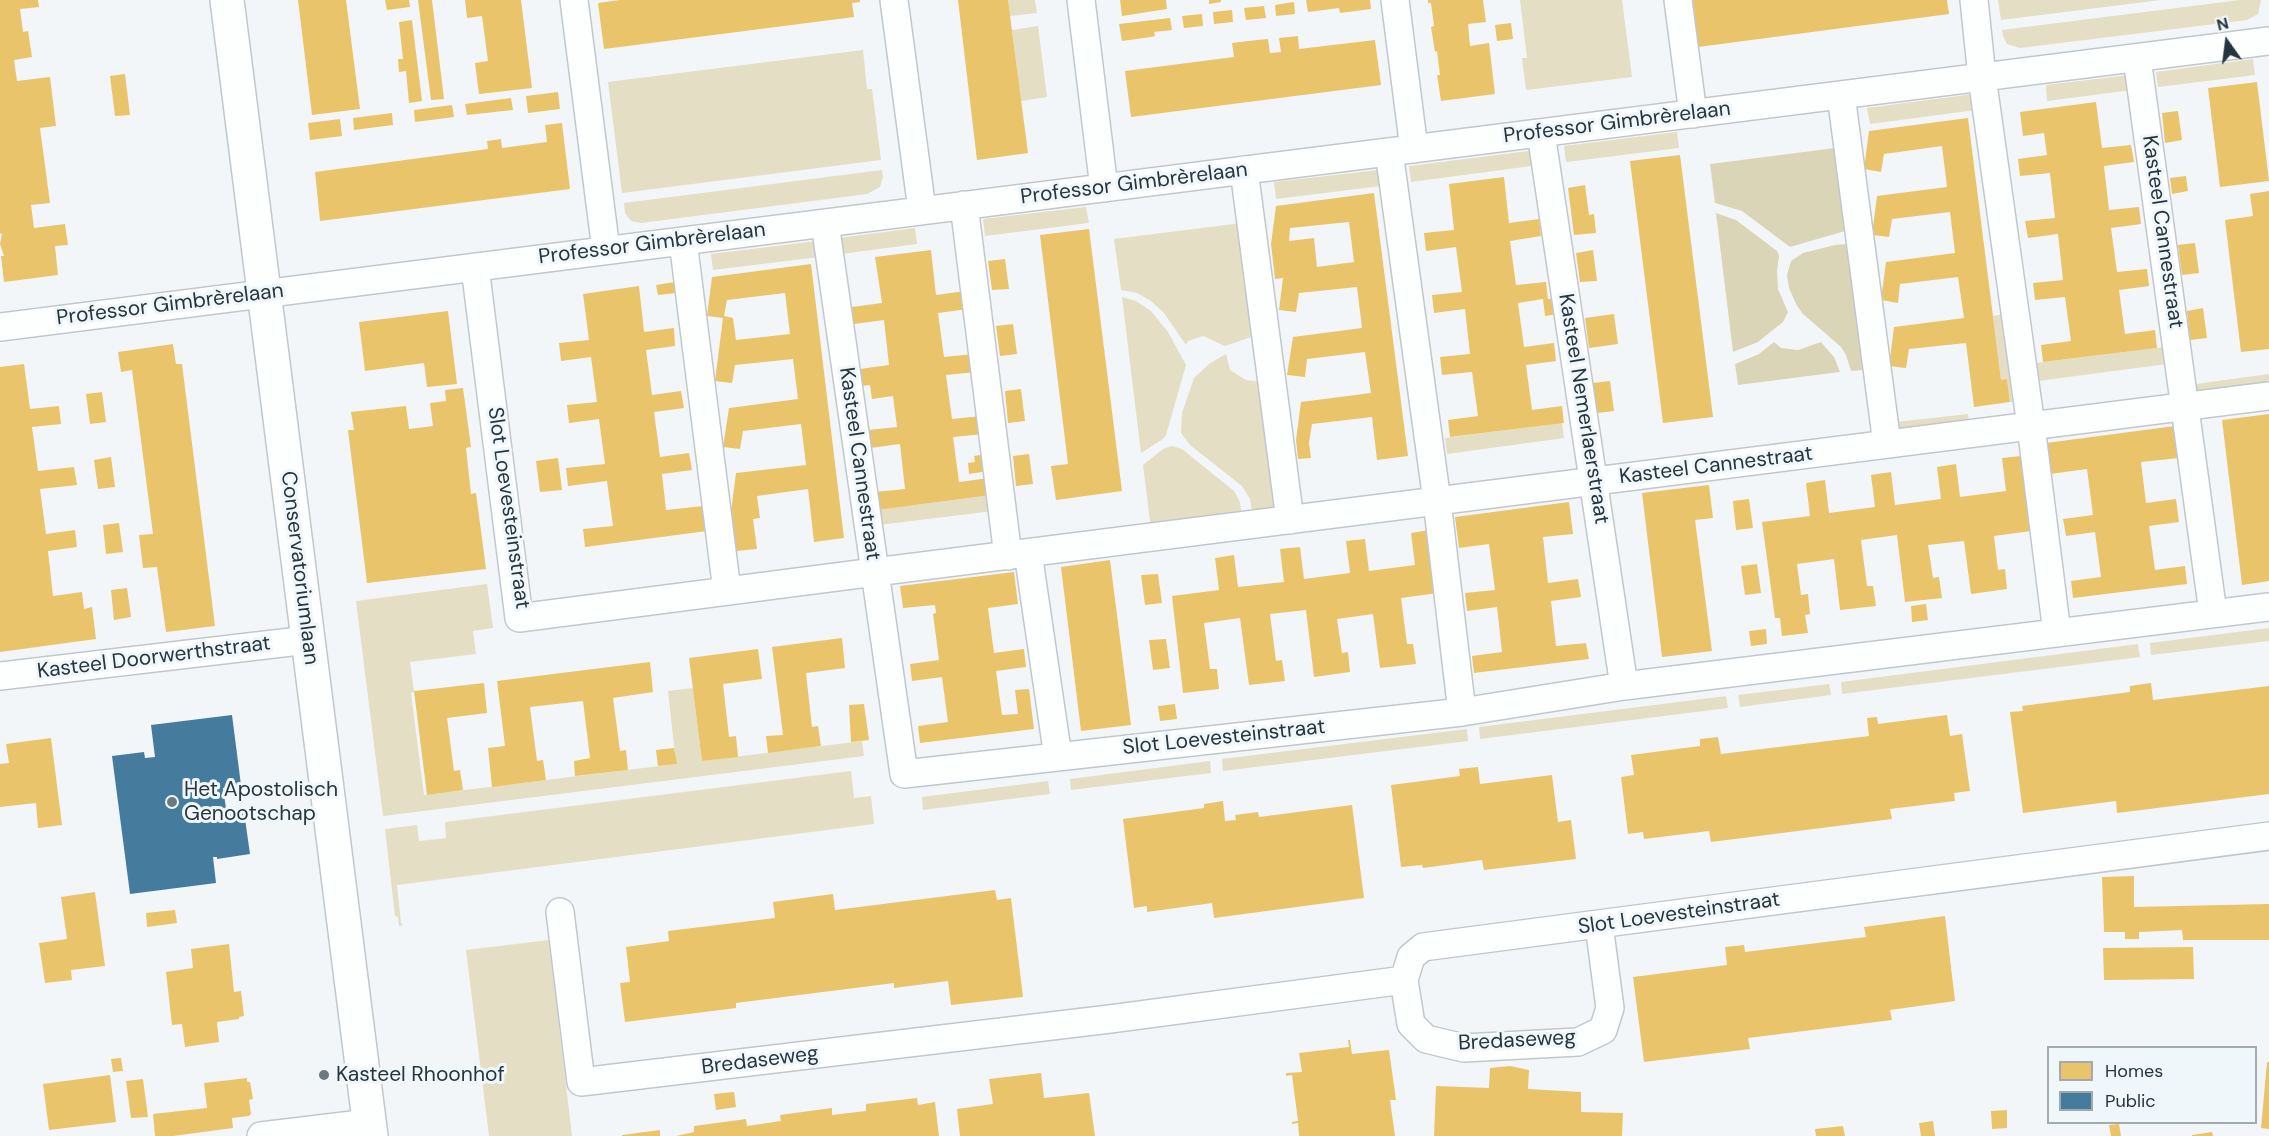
<!DOCTYPE html>
<meta charset="utf-8">
<style>
body{margin:0}
#map{position:relative;width:2269px;height:1136px;overflow:hidden;background:#f3f6f8;font-family:"DM Sans",sans-serif}
canvas{display:block}
.legend{position:absolute;left:2047px;top:1046px;width:210px;height:78px;box-sizing:border-box;background:#f0f7fb;border:2px solid #a0aaaf;margin:0;padding:8px 10px;list-style:none;font-size:18px;color:#27363e}
.legend li{display:flex;align-items:center;gap:12px;height:30px}
.legend b{width:30px;border:2px solid #a0aaaf}
.north{position:absolute;left:2197px;top:12px;width:60px;height:60px;-webkit-text-stroke:4px #f0f7fb;paint-order:stroke;rotate:346deg;font-size:16px;font-weight:700;line-height:24px;text-align:center;color:#27363e}
.north::after{content:'';display:block;margin:auto;width:21px;height:27px;background:#27363e;clip-path:polygon(50% 0,100% 100%,50% 72%,0 100%)}
</style>
<div id="map">
<canvas width="2269" height="1136"></canvas>
<ul class="legend">
<li><b style="height:16px;background:#e9c46a"></b>Homes</li>
<li><b style="height:16px;background:#457b9d"></b>Public</li>
</ul>
<div class="north">N</div>
</div>
<script>
const ctx = document.querySelector('canvas').getContext('2d');
ctx.lineJoin = 'round';
function paint(path, color) {
  ctx.fillStyle = color;
  ctx.fill(path, 'evenodd');
}
function toPath(rows) {
  const path = new Path2D();
  for (const r of rows) {
    path.moveTo(r[0], r[1]);
    for (let i = 2; i < r.length; i += 2) path.lineTo(r[i], r[i + 1]);
  }
  return path;
}
function strokePath(path, color, width, dash) {
  ctx.strokeStyle = color;
  ctx.lineWidth = width;
  ctx.lineCap = dash ? 'butt' : 'round';
  ctx.setLineDash(dash || []);
  ctx.stroke(path);
}
function drawText(font, color, halo, rows, align = 'center') {
  ctx.font = font + ' "DM Sans",sans-serif';
  ctx.lineWidth = 6;
  ctx.setLineDash([]);
  ctx.textBaseline = 'middle';
  ctx.strokeStyle = halo;
  ctx.fillStyle = color;
  for (const [text, x, y, turn = 0] of rows) {
    ctx.save();
    ctx.translate(x, y);
    ctx.rotate((+turn || 0) * Math.PI / 180);
    ctx.textAlign = isNaN(turn) ? turn : align;
    if (halo) ctx.strokeText(text, 0, 0);
    ctx.fillText(text, 0, 0);
    ctx.restore();
  }
}
paint(toPath([
 [1008,0,1035,0,1037,13,1010,16],
 [1520,0,1622,0,1632,77,1526,90,1522,58,1527,58],
 [1998,0,2161,0,2001,20],
 [2240,0,2261,0,2258,14,2247,20,2020,48,2007,44,2003,36,2002,30],
 [1038,26,1047,97,1021,101,1012,30],
 [863,50,867,89,872,89,881,160,622,193,608,82],
 [2253,59,2255,75,2158,87,2156,72],
 [2130,75,2132,90,2047,101,2046,85],
 [1974,94,1976,110,1870,124,1867,108],
 [1677,132,1679,148,1566,162,1564,146],
 [1537,150,1539,165,1411,182,1409,166],
 [1387,169,1389,185,1276,199,1274,182],
 [882,170,883,177,880,187,867,194,641,223,631,221,625,213,624,203],
 [1086,207,1089,223,985,236,983,219],
 [1242,223,1257,335,1225,346,1203,336,1188,341,1186,345,1164,313,1151,301,1137,293,1121,290,1114,239],
 [915,228,917,244,841,254,839,238],
 [817,241,819,257,713,270,711,254],
 [1122,297,1136,301,1151,311,1168,332,1186,365,1166,435,1163,439,1141,453],
 [2003,314,2014,402,2010,402,2007,380,2001,380,1993,316],
 [2165,347,2167,364,2038,381,2036,363],
 [1226,354,1230,370,1246,380,1262,382,1279,514,1253,517,1250,499,1242,486,1190,445,1181,433,1182,413,1194,378,1209,364],
 [2269,374,2269,386,2197,395,2196,384],
 [1968,414,1969,422,1898,434,1896,422],
 [1562,423,1564,438,1447,454,1445,438],
 [1172,446,1182,449,1234,491,1240,502,1242,518,1151,529,1143,465,1163,449],
 [991,495,993,511,879,525,878,510],
 [487,584,493,628,473,631,476,654,410,662,414,692,411,693,424,795,676,764,668,691,693,688,702,761,862,741,864,756,383,816,356,601],
 [2269,628,2269,641,2151,655,2150,643],
 [2138,644,2140,657,1842,694,1841,682],
 [1829,684,1831,695,1740,707,1738,695],
 [1726,696,1728,708,1480,739,1479,727],
 [1467,729,1468,741,1223,771,1222,759],
 [1210,761,1211,773,1071,790,1070,779],
 [851,771,854,798,871,796,874,824,397,885,401,923,403,925,399,926,398,917,395,916,385,829,417,825,419,841,446,838,445,822],
 [1048,781,1050,794,923,810,922,797],
 [549,940,572,1136,489,1136,466,950]
]), '#e4dec4');
paint(toPath([
 [1835,148,1845,231,1790,247,1742,211,1715,203,1710,164],
 [1716,213,1736,220,1777,251,1779,256,1777,271,1778,289,1788,312,1783,322,1758,342,1733,352],
 [1847,244,1863,370,1851,371,1846,355,1841,347,1803,314,1797,306,1789,288,1787,275,1791,261,1803,253,1835,245],
 [1774,342,1781,348,1798,350,1821,342,1834,357,1840,372,1738,385,1735,364,1759,354]
]), '#dbd5b8');
paint(toPath([
 [0,0,38,0,39,7,20,9,23,32,28,31,32,57,14,60,17,81,50,77,56,126,40,128,50,203,31,205,34,228,65,224,68,245,55,246,58,275,4,282,1,256,4,256,0,244,2,234,0,233],
 [298,0,346,0,360,109,312,115],
 [385,0,409,0,410,7,387,10],
 [418,0,432,0,444,99,431,100],
 [465,0,521,0,532,88,479,94,475,63,488,61,482,16,467,18],
 [620,0,860,0,860,2,852,3,854,17,604,49,598,3],
 [958,0,1008,0,1028,153,977,160],
 [1120,0,1166,0,1167,9,1122,16],
 [1209,0,1221,0,1221,2,1209,4],
 [1306,0,1370,0,1371,9,1340,13,1339,8,1308,12],
 [1428,0,1483,0,1486,22,1468,24,1470,46,1489,43,1495,94,1441,101,1437,75,1440,75,1437,51,1435,52,1431,27,1434,26,1431,3,1428,3],
 [1693,0,1947,0,1949,14,1698,47],
 [1294,2,1295,14,1276,16,1275,5],
 [1264,6,1266,18,1246,20,1244,8],
 [1232,10,1233,22,1214,24,1213,12],
 [1202,14,1203,26,1184,28,1182,16],
 [1170,18,1172,30,1154,32,1155,36,1151,37,1122,41,1119,24],
 [412,20,422,101,409,103,406,71,399,72,398,59,403,59,399,22],
 [1511,23,1513,39,1497,41,1495,25],
 [1298,36,1299,49,1375,40,1381,85,1131,117,1125,71,1234,57,1232,43,1248,41,1268,39,1270,53,1281,52,1279,38],
 [125,74,130,115,115,116,110,76],
 [2257,82,2269,181,2220,187,2208,88],
 [558,92,560,109,528,113,526,96],
 [511,98,513,110,467,115,465,104],
 [2096,102,2102,148,2131,145,2134,162,2104,166,2109,210,2139,207,2141,224,2111,228,2117,272,2147,269,2149,286,2119,290,2125,334,2155,330,2157,348,2043,362,2041,345,2071,341,2065,297,2035,300,2033,283,2063,280,2058,234,2028,238,2025,221,2055,218,2050,173,2020,176,2018,159,2047,155,2044,133,2023,136,2020,112],
 [452,105,454,117,415,122,414,110],
 [2178,111,2182,140,2165,143,2162,113],
 [392,113,393,125,354,130,353,118],
 [1968,118,2001,380,2007,379,2010,402,1974,407,1966,343,1909,349,1906,368,1889,366,1894,327,1964,318,1958,277,1900,284,1898,303,1881,300,1886,262,1955,253,1950,212,1892,219,1889,237,1872,235,1877,196,1947,187,1942,146,1884,154,1881,172,1864,169,1869,131],
 [340,119,342,136,310,140,308,123],
 [562,123,570,189,320,221,315,172,488,149,487,141,501,139,502,148,547,142,545,125],
 [1680,155,1713,417,1663,423,1630,161],
 [2186,176,2188,191,2172,194,2170,178],
 [1504,177,1509,223,1539,219,1541,236,1510,241,1516,285,1546,282,1548,299,1556,298,1558,314,1545,316,1543,299,1518,303,1524,347,1554,343,1556,361,1526,365,1532,410,1562,406,1564,423,1450,437,1448,420,1478,416,1472,372,1442,375,1440,357,1470,354,1465,309,1434,313,1432,295,1462,292,1456,247,1426,251,1424,233,1454,230,1449,184],
 [1585,185,1589,215,1594,214,1596,233,1574,235,1568,188],
 [2269,191,2269,349,2241,352,2225,220,2253,216,2250,194],
 [1374,193,1408,456,1377,460,1372,417,1312,424,1309,443,1311,458,1298,459,1296,440,1301,402,1371,393,1365,352,1307,359,1305,377,1287,375,1293,337,1362,328,1357,287,1299,293,1296,312,1279,310,1283,278,1275,279,1271,244,1276,206],
 [1349,222,1354,262,1317,267,1314,238,1289,241,1290,228],
 [1089,229,1122,491,1056,500,1051,466,1068,464,1040,235],
 [2195,243,2199,273,2182,275,2178,245],
 [931,250,936,295,966,291,968,309,938,313,944,357,974,354,976,372,946,375,952,419,981,416,984,434,953,437,959,482,989,478,991,495,878,510,875,492,905,489,900,444,870,448,868,430,897,427,893,396,872,399,870,385,862,386,860,369,889,365,884,320,854,324,852,307,882,303,875,257],
 [1593,250,1597,281,1580,282,1576,253],
 [1005,259,1009,289,992,290,988,261],
 [811,264,844,538,814,542,808,489,757,496,760,518,753,519,757,549,736,551,731,512,736,473,806,465,801,424,743,431,740,449,723,447,729,408,798,399,793,359,735,365,732,383,715,381,723,318,707,316,712,277],
 [785,293,790,334,736,340,733,318,724,316,727,300],
 [675,282,676,293,658,295,656,285],
 [639,286,644,332,674,328,675,346,646,350,652,395,681,391,684,408,654,412,660,457,689,453,692,470,662,474,666,510,704,506,707,531,585,547,583,529,613,526,607,481,568,486,566,468,605,464,599,419,569,423,567,405,597,402,591,357,561,361,559,343,589,340,583,294],
 [2203,308,2207,338,2190,340,2187,311],
 [448,311,457,384,427,387,424,363,365,371,359,322],
 [1614,314,1618,344,1589,348,1585,318],
 [1013,324,1017,354,1000,356,996,326],
 [173,344,176,364,182,364,215,626,166,632,157,567,143,568,139,535,153,534,132,370,121,372,118,352],
 [24,364,30,409,59,406,61,424,32,427,38,471,74,467,77,485,40,489,46,534,75,530,77,547,48,551,53,596,82,592,84,609,92,607,96,639,0,652,0,367],
 [1610,381,1614,411,1597,413,1593,383],
 [463,388,471,447,466,448,471,494,476,493,486,569,367,583,348,430,354,430,351,412,406,406,409,429,433,426,430,403,446,401,445,390],
 [1021,389,1025,421,1008,423,1005,391],
 [102,392,106,422,90,424,86,394],
 [2269,414,2269,581,2242,585,2222,420],
 [2175,426,2179,458,2141,462,2146,503,2176,499,2179,522,2149,526,2155,570,2185,566,2187,584,2073,598,2071,581,2101,577,2095,532,2066,536,2063,519,2093,515,2087,469,2050,474,2046,443],
 [986,454,988,471,969,474,968,463,975,462,974,456],
 [1029,454,1033,484,1016,486,1013,456],
 [2021,456,2031,531,1994,536,1998,570,2005,569,2007,589,1971,594,1964,541,1928,545,1933,578,1939,577,1942,598,1905,602,1897,535,1861,540,1867,586,1873,586,1876,606,1840,610,1834,559,1797,564,1801,595,1808,594,1810,614,1805,615,1808,633,1782,636,1780,618,1775,618,1762,522,1810,516,1806,483,1825,480,1829,513,1875,507,1871,475,1891,472,1895,505,1941,499,1937,467,1956,464,1960,497,2006,491,2002,458],
 [111,457,115,487,98,489,94,460],
 [558,458,562,490,540,492,536,461],
 [1709,485,1713,518,1695,520,1712,651,1662,657,1642,493],
 [1749,499,1753,528,1736,530,1733,501],
 [1569,502,1573,534,1543,537,1548,583,1578,579,1581,597,1551,601,1556,646,1586,643,1589,659,1474,673,1472,656,1502,652,1497,607,1467,611,1465,593,1495,590,1489,544,1459,548,1455,517],
 [119,523,123,552,106,554,103,525],
 [1430,530,1438,593,1401,598,1407,644,1413,644,1416,664,1380,668,1373,614,1337,619,1342,653,1348,652,1350,672,1314,677,1306,610,1270,614,1276,661,1282,660,1285,681,1249,685,1240,618,1204,623,1210,669,1217,669,1219,689,1183,693,1172,596,1219,590,1215,558,1234,555,1238,587,1284,582,1280,549,1300,547,1304,579,1350,573,1346,541,1365,539,1369,571,1415,565,1411,533],
 [1110,560,1131,725,1081,731,1061,567],
 [1757,564,1761,593,1745,595,1741,566],
 [1014,572,1018,604,988,608,994,653,1024,649,1026,667,996,671,1002,715,1018,714,1015,690,1029,689,1034,729,920,743,918,726,948,722,942,677,912,681,910,664,939,660,933,614,936,613,935,605,903,608,900,586],
 [1158,574,1162,603,1145,605,1141,575],
 [127,588,131,617,114,620,111,590],
 [1926,604,1928,620,1912,622,1911,606],
 [1766,629,1767,644,1751,646,1749,631],
 [842,638,845,668,806,673,812,727,818,726,821,746,768,753,766,736,783,735,772,647],
 [1166,639,1170,668,1153,670,1149,640],
 [758,649,762,679,723,684,729,737,736,736,738,757,702,761,689,658],
 [650,662,653,692,613,698,620,751,626,750,628,770,575,776,574,761,590,758,583,701,530,707,537,761,543,760,546,780,492,787,488,748,505,746,497,681],
 [484,683,487,713,447,718,454,771,460,770,463,790,427,795,414,691],
 [2151,683,2153,700,2269,686,2269,794,2117,813,2116,801,2023,813,2010,712,2023,711,2022,706,2130,692,2130,686],
 [864,704,869,740,851,742,849,705],
 [1175,704,1177,719,1160,721,1158,706],
 [1947,715,1950,736,1962,734,1970,791,1954,793,1955,801,1890,809,1892,819,1711,842,1709,831,1644,839,1643,832,1628,834,1621,777,1634,775,1631,755,1700,746,1700,739,1718,737,1721,754,1869,736,1867,718,1877,717,1878,724],
 [51,738,62,825,38,828,36,803,0,807,0,764,9,763,6,744],
 [674,748,677,764,658,766,656,750],
 [1478,767,1480,784,1552,775,1558,822,1571,820,1576,859,1484,870,1482,860,1423,868,1422,865,1401,867,1391,785,1460,776,1459,769],
 [1223,801,1225,821,1236,820,1235,815,1258,812,1259,817,1352,805,1364,898,1214,918,1212,903,1147,912,1147,906,1134,908,1123,819,1204,808,1204,804],
 [2134,876,2134,907,2269,904,2269,940,2183,940,2182,930,2139,932,2139,939,2125,939,2125,932,2104,932,2102,877],
 [995,890,997,900,1011,898,1023,997,951,1005,948,981,894,988,894,983,736,1003,736,1008,625,1022,620,983,630,982,626,947,669,941,668,931,775,918,773,902,833,894,835,910],
 [95,892,105,966,71,970,72,980,45,983,39,943,67,939,61,897],
 [175,910,177,923,147,927,146,913],
 [1945,916,1955,1001,1890,1010,1892,1020,1748,1038,1750,1049,1644,1062,1633,977,1727,965,1725,947,1744,945,1745,952,1866,937,1864,927],
 [229,944,234,992,241,991,244,1016,239,1017,239,1019,217,1022,219,1042,185,1047,182,1024,172,1025,166,972,193,968,191,949],
 [2193,947,2194,979,2104,980,2103,948],
 [1348,1040,1350,1040,1352,1054,1389,1050,1396,1100,1390,1100,1395,1136,1299,1136,1298,1123,1292,1124,1292,1122,1298,1121,1292,1075,1286,1076,1286,1073,1302,1072,1299,1053,1349,1047],
 [121,1058,123,1071,113,1072,111,1059],
 [2267,1062,2269,1062,2269,1129,2261,1128],
 [1510,1066,1529,1070,1528,1089,1581,1092,1581,1112,1623,1113,1622,1136,1434,1136,1436,1086,1489,1088,1490,1068],
 [1041,1073,1044,1098,1089,1093,1095,1136,960,1136,957,1109,993,1104,989,1079],
 [110,1075,116,1122,49,1130,43,1084],
 [247,1078,247,1082,250,1082,253,1099,249,1100,251,1114,249,1116,232,1118,233,1128,173,1136,155,1136,153,1114,207,1108,204,1083],
 [143,1079,148,1117,131,1118,126,1081],
 [734,1092,736,1107,716,1110,714,1094],
 [917,1098,918,1105,935,1102,939,1136,676,1136,694,1132,694,1126,746,1119,747,1126,781,1121,780,1115,832,1108,832,1115,866,1111,866,1104],
 [2007,1110,2007,1128,1992,1129,1991,1111],
 [1933,1121,1935,1136,1921,1136,1919,1123],
 [2119,1124,2121,1136,2111,1136,2109,1125],
 [1843,1126,1845,1136,1816,1136,1815,1129],
 [660,1130,660,1136,622,1136,622,1135],
 [2212,1132,2213,1136,2192,1136,2192,1135]
]), '#e9c46a');
paint(toPath([
 [232,715,241,785,223,788,227,815,244,812,250,854,217,859,217,857,213,857,216,883,130,894,112,756,144,752,145,758,155,757,151,725]
]), '#457b9d');
const minor = toPath([
 [574,0,606,250],
 [894,0,922,210],
 [1081,0,1104,188],
 [1395,0,1414,149],
 [1678,0,1693,114],
 [1974,0,1982,77,2031,426,2057,633],
 [2137,58,2213,613],
 [1841,95,1887,444],
 [1541,133,1624,686],
 [1389,152,1437,501,1462,712],
 [1244,170,1290,520],
 [964,205,1008,556],
 [825,223,875,572,2269,396],
 [683,241,727,591],
 [475,267,519,618,875,572,904,774,1462,712,1624,686,2269,607],
 [0,327,2269,41],
 [1028,553,1058,757],
 [0,676,308,640],
 [560,912,581,1082,1110,1019,1404,980,1411,957,1423,947,2269,836],
 [1404,980,1411,1024,1426,1039,1464,1048,1578,1042,1603,1030,1610,1008,1599,925],
 [261,1136,369,1123]
]);
const tertiary = toPath([
 [227,0,371,1136]
]);
strokePath(minor, '#c0c8cd', 30);
strokePath(tertiary, '#c0c8cd', 36);
strokePath(minor, '#fdfefe', 27);
strokePath(tertiary, '#fdfefe', 33);
for (const [x, y, r, color] of [
 [172,802,6,"#6e797f"],
 [324,1075,6,"#6e797f"]
]) {
  const dot = new Path2D();
  dot.arc(x, y, r, 0, 2 * Math.PI);
  ctx.fillStyle = color;
  ctx.fill(dot);
  strokePath(dot, '#f0f7fb', 2);
}
drawText('21px', '#27363e', '#f0f7fb', [
 ["Professor Gimbrèrelaan",1617,123,-7],
 ["Professor Gimbrèrelaan",1134,184,-7],
 ["Kasteel Cannestraat",2162,232,82],
 ["Professor Gimbrèrelaan",652,244,-7],
 ["Professor Gimbrèrelaan",170,305,-7],
 ["Kasteel Nemerlaerstraat",1583,409,81],
 ["Kasteel Cannestraat",859,464,82],
 ["Kasteel Cannestraat",1716,466,-7],
 ["Slot Loevesteinstraat",508,508,82],
 ["Conservatoriumlaan",299,568,83],
 ["Kasteel Doorwerthstraat",154,658,-7],
 ["Slot Loevesteinstraat",1224,738,-6],
 ["Slot Loevesteinstraat",1679,914,-8],
 ["Bredaseweg",1517,1041,-3],
 ["Bredaseweg",760,1061,-7]
]);
drawText('21px', '#27363e', '#f0f7fb', [
 ["Het Apostolisch",184,790],
 ["Genootschap",184,814],
 ["Kasteel Rhoonhof",336,1075]
], 'left');
</script>
